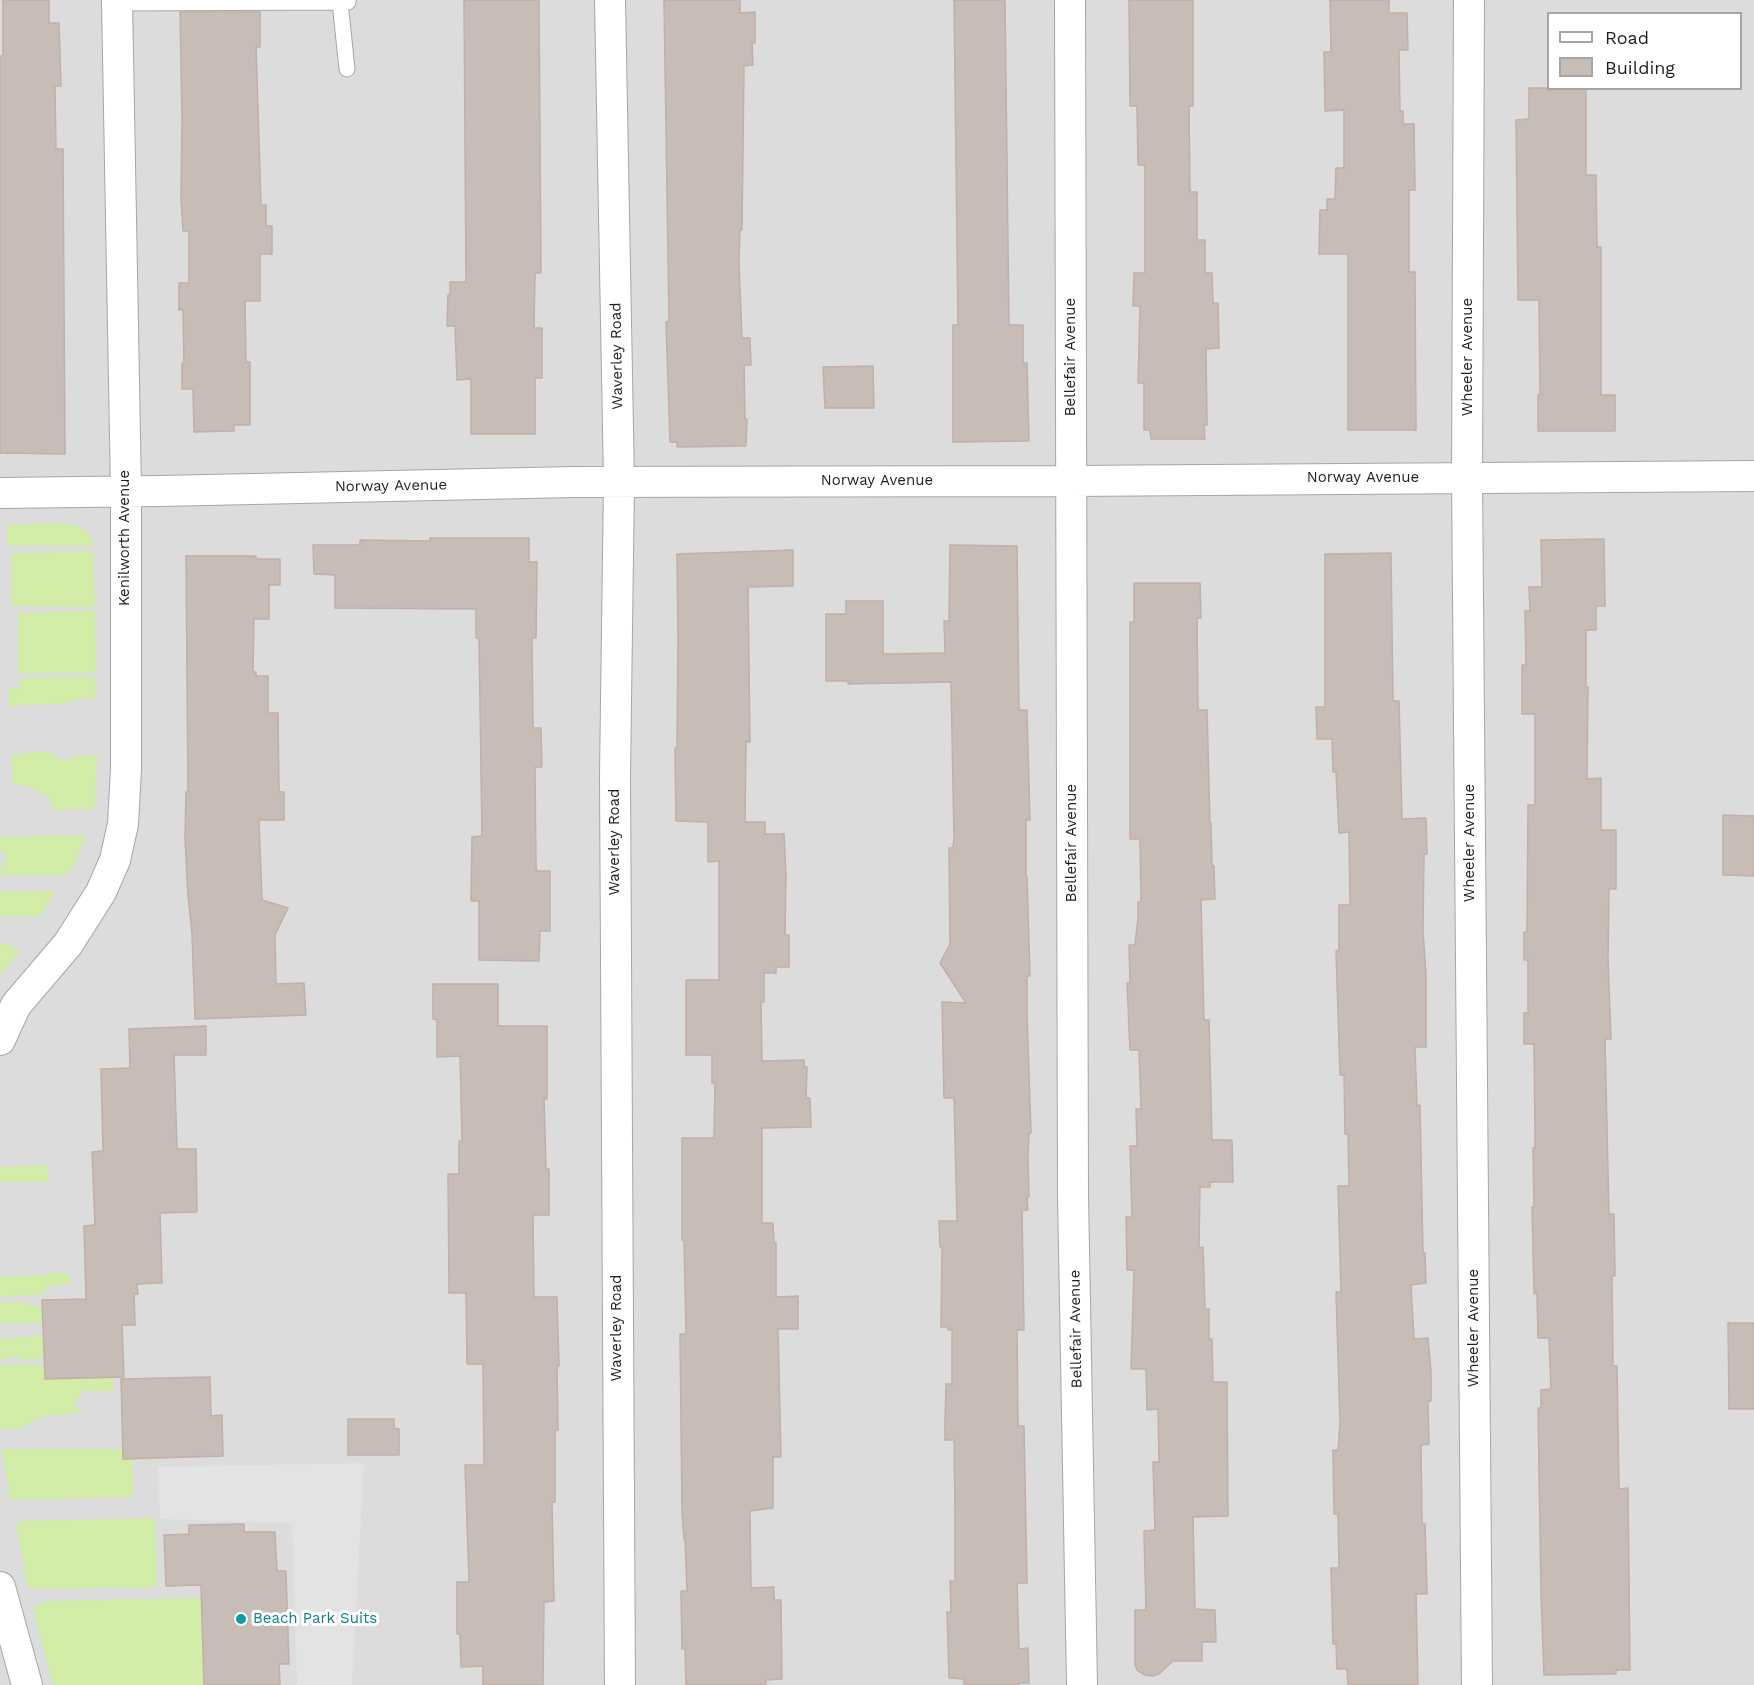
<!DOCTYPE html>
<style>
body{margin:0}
#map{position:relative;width:1754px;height:1685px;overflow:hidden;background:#f0ebe4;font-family:"Work Sans",sans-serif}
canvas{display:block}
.legend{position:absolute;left:1547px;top:12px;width:195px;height:78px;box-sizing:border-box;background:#fff;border:2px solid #a5a5a5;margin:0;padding:8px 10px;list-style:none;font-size:18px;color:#1f1f1f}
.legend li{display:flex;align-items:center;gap:12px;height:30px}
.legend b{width:30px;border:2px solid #a5a5a5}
</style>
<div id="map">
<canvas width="1754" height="1685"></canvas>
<ul class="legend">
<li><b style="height:8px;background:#fff"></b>Road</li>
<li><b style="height:16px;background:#c8bcb7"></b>Building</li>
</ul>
</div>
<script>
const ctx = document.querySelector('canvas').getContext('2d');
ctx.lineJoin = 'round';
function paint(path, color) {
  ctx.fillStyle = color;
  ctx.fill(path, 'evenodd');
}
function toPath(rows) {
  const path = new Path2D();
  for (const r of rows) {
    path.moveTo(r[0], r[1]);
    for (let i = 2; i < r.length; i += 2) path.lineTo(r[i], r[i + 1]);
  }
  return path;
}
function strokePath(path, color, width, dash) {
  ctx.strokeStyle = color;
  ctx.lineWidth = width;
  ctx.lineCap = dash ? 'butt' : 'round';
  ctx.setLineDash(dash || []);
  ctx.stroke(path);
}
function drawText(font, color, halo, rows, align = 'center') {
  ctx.font = font + ' "Work Sans",sans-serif';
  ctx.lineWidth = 6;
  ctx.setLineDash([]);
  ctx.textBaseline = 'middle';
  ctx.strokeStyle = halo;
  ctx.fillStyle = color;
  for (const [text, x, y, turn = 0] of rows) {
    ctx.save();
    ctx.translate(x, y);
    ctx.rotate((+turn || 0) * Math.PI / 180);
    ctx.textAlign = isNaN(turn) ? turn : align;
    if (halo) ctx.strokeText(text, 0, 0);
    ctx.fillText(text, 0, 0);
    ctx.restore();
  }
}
paint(toPath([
 [0,0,1754,0,1754,1685,0,1685],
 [1548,14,1740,14,1740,88,1548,88]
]), '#dddcdc');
paint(toPath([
 [50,523,76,525,86,531,92,538,93,546,7,545,7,525],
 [93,551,95,607,11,606,11,553],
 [95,611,96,673,18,673,18,613],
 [95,677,96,699,80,698,68,703,9,706,9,688,19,689,20,678],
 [41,751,51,753,59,759,68,760,78,756,97,755,95,804,93,809,53,810,52,803,46,796,29,787,12,783,12,755],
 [86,835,74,865,66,875,0,875,0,869,7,858,0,850,0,837],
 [0,891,55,891,40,916,0,916],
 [0,944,4,944,20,950,0,976],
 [44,1165,49,1168,48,1180,45,1182,0,1182,0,1167],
 [55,1272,69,1274,71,1283,45,1288,45,1294,0,1297,0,1277,45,1275],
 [25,1302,35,1307,43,1308,43,1324,0,1323,0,1303],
 [43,1335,44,1358,21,1360,18,1357,11,1356,8,1359,0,1359,0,1339],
 [0,1365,44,1365,45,1379,112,1377,114,1391,80,1391,80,1398,75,1399,75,1407,80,1409,82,1412,41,1417,19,1429,0,1429],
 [2,1449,123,1449,132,1458,133,1497,10,1500],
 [155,1518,157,1587,28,1589,16,1525,23,1521],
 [202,1598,204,1685,53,1685,33,1608,46,1601]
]), '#d1eda8');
paint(toPath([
 [364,1463,352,1685,297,1685,292,1523,160,1519,158,1467]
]), '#e3e3e3');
const building = toPath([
 [3,0,49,0,49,23,59,23,61,86,55,86,56,149,63,149,65,454,0,453,0,56,3,56,3,0],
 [464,0,539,0,541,273,535,273,534,328,542,328,542,378,535,378,535,434,471,434,471,379,457,380,455,326,447,326,448,295,450,296,450,282,466,282,464,0],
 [664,0,740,0,740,13,755,12,755,43,752,43,753,65,744,66,742,230,740,230,739,263,742,338,750,338,751,365,744,365,745,419,747,419,746,446,677,447,677,442,670,442,666,322,669,322,664,0],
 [954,0,1005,0,1009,325,1023,325,1023,363,1027,363,1029,441,953,442,953,325,958,325,954,0],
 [1129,0,1193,0,1193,106,1189,106,1190,192,1197,192,1197,240,1205,240,1205,273,1212,273,1213,303,1218,303,1219,348,1206,349,1207,425,1204,425,1205,439,1151,439,1150,430,1144,430,1144,383,1138,383,1140,306,1133,306,1134,273,1145,273,1145,165,1138,165,1137,106,1130,106,1129,0],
 [1330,0,1389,0,1389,13,1407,13,1408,50,1399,50,1400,111,1403,111,1403,124,1414,124,1415,190,1409,190,1409,272,1415,272,1416,430,1348,430,1348,254,1319,254,1320,210,1327,210,1327,199,1335,199,1336,168,1344,168,1344,110,1325,111,1324,52,1331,52,1330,0],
 [180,12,260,12,260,47,256,47,261,205,266,205,266,226,272,226,272,254,260,254,260,301,245,301,246,362,250,362,250,425,234,425,234,431,194,432,193,389,182,389,182,363,184,363,183,310,179,310,179,283,189,283,189,231,183,231,181,199,182,118,180,12],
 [1529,88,1586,88,1586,175,1596,175,1597,247,1601,247,1601,395,1615,395,1615,431,1538,431,1538,395,1540,395,1539,300,1518,300,1516,120,1529,119,1529,88],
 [873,366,874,408,825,408,823,367,873,366],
 [430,538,529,538,529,562,537,562,536,638,532,638,533,728,541,728,542,767,535,767,536,867,537,871,550,871,550,931,540,931,539,961,479,960,479,901,471,901,472,837,482,836,479,638,476,638,476,609,335,608,335,575,314,574,313,545,360,545,360,540,430,541,430,538],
 [1604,539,1605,606,1596,606,1596,630,1586,630,1586,687,1588,687,1587,779,1601,778,1601,830,1616,830,1616,889,1609,889,1608,959,1611,1039,1605,1039,1609,1214,1614,1214,1615,1276,1612,1276,1613,1366,1617,1366,1619,1489,1628,1488,1630,1670,1616,1670,1616,1674,1544,1675,1541,1595,1538,1408,1541,1408,1541,1390,1551,1389,1549,1338,1538,1338,1537,1293,1534,1294,1532,1207,1534,1207,1533,1148,1535,1148,1535,1132,1534,1044,1524,1044,1524,1013,1528,1013,1528,960,1524,960,1524,932,1527,932,1528,805,1535,805,1535,714,1522,714,1522,665,1526,665,1525,611,1530,611,1529,587,1542,587,1541,540,1604,539],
 [950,545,1017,546,1019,710,1027,710,1030,820,1026,820,1026,877,1027,877,1030,976,1027,976,1027,1014,1031,1133,1029,1133,1028,1158,1029,1197,1027,1197,1028,1210,1022,1210,1024,1330,1017,1330,1018,1426,1024,1426,1027,1583,1017,1583,1019,1649,1028,1648,1029,1683,1019,1683,1019,1685,964,1685,964,1679,949,1678,947,1612,951,1612,950,1581,955,1581,955,1510,954,1440,945,1440,945,1421,946,1384,952,1384,952,1330,948,1330,948,1327,941,1327,942,1247,940,1247,939,1221,957,1221,954,1098,944,1098,942,1002,966,1003,940,963,950,944,949,848,953,848,954,838,951,682,848,684,848,681,826,681,826,614,846,614,846,601,883,601,883,654,945,653,944,621,949,621,950,545],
 [793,550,793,586,748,587,750,742,746,742,745,822,765,822,765,834,784,834,786,874,785,935,789,935,789,967,776,967,776,973,764,973,764,1002,761,1002,762,1061,804,1060,804,1067,807,1067,806,1098,810,1098,811,1127,762,1128,762,1223,773,1223,774,1243,776,1243,776,1297,798,1296,798,1329,778,1329,781,1457,773,1457,773,1508,750,1511,751,1588,774,1587,774,1600,781,1600,782,1679,766,1680,766,1685,686,1685,685,1648,682,1649,681,1591,687,1591,685,1539,684,1539,682,1512,680,1334,686,1334,684,1240,682,1240,682,1138,714,1138,715,1083,712,1083,712,1055,686,1055,686,980,719,980,719,861,708,862,708,822,676,821,675,748,677,748,678,638,677,554,793,550],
 [1391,553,1393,701,1399,701,1402,819,1426,818,1427,854,1424,854,1423,932,1426,974,1426,1047,1415,1047,1417,1106,1420,1105,1423,1253,1425,1253,1426,1283,1411,1285,1414,1339,1428,1338,1431,1372,1431,1401,1428,1401,1429,1444,1421,1445,1422,1524,1425,1524,1427,1594,1416,1594,1418,1685,1348,1685,1347,1669,1337,1669,1336,1644,1333,1644,1331,1568,1339,1568,1338,1514,1334,1514,1333,1450,1338,1450,1340,1423,1336,1292,1341,1292,1338,1186,1349,1186,1348,1134,1345,1134,1344,1075,1340,1075,1336,951,1339,950,1339,905,1350,905,1349,832,1339,833,1336,772,1333,772,1332,739,1317,739,1316,707,1325,707,1325,554,1391,553],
 [186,556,256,556,256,559,280,559,280,585,269,585,269,619,254,619,253,672,256,672,256,676,268,676,268,713,278,713,279,792,284,792,284,820,259,820,262,900,288,908,275,935,276,984,304,983,306,1015,195,1019,192,933,188,896,185,839,186,792,188,792,186,556],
 [1134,583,1200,583,1201,618,1197,618,1198,710,1207,710,1210,823,1211,823,1212,865,1214,866,1215,899,1201,900,1204,1020,1209,1020,1212,1140,1232,1140,1233,1182,1210,1182,1210,1187,1200,1187,1199,1248,1203,1247,1205,1309,1209,1309,1209,1339,1212,1339,1213,1382,1227,1382,1228,1516,1193,1517,1195,1609,1215,1610,1216,1642,1202,1642,1202,1661,1173,1661,1159,1674,1153,1676,1145,1675,1137,1670,1135,1664,1135,1610,1146,1610,1144,1531,1155,1530,1153,1462,1159,1462,1158,1409,1147,1410,1146,1369,1131,1369,1134,1270,1127,1270,1126,1217,1132,1217,1130,1146,1137,1146,1136,1109,1141,1109,1139,1050,1130,1050,1127,983,1130,983,1129,945,1135,945,1138,918,1138,902,1141,902,1140,839,1130,839,1130,622,1134,622,1134,583],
 [1723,815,1754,816,1754,876,1723,875,1723,815],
 [433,984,498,984,498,1026,547,1026,547,1099,544,1099,546,1169,549,1169,549,1215,533,1215,534,1297,557,1297,559,1366,557,1366,558,1430,555,1430,555,1502,552,1502,554,1601,544,1602,543,1685,483,1685,483,1666,461,1667,460,1634,457,1634,457,1582,469,1582,465,1465,484,1465,483,1364,467,1364,466,1293,449,1293,448,1174,459,1174,459,1141,462,1141,460,1056,437,1057,437,1020,433,1019,433,984],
 [206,1026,206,1055,174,1055,177,1149,196,1149,197,1212,160,1213,162,1283,137,1284,138,1294,134,1294,135,1325,122,1325,124,1377,45,1379,42,1300,86,1299,84,1226,95,1225,92,1152,103,1151,101,1069,130,1068,129,1029,206,1026],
 [1728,1323,1754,1323,1754,1409,1729,1409,1728,1323],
 [210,1377,211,1416,222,1415,223,1456,123,1459,121,1379,210,1377],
 [348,1419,394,1419,394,1428,399,1429,399,1455,348,1455,348,1419],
 [244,1524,244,1532,275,1532,277,1571,286,1571,289,1664,279,1664,280,1685,204,1685,201,1585,166,1586,164,1535,189,1534,189,1525,244,1524]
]);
paint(building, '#c8bcb7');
strokePath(building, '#c2afa6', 1.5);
const service = toPath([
 [340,2,347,69],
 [117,3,348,2,348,0]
]);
const minor = toPath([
 [610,0,619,481,615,776,620,1685],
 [1070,0,1073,1195,1082,1685],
 [1469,0,1467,477,1477,1685],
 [0,493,161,491,574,482,1071,481,1754,476],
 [0,1040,16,1005,68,944,101,892,115,860,123,824,126,769,126,491,117,0],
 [0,1587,27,1685]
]);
strokePath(service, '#a6a6a6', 17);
strokePath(minor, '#a6a6a6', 32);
strokePath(service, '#fff', 15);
strokePath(minor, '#fff', 30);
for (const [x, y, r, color] of [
 [241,1619,6,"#0f9aa8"]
]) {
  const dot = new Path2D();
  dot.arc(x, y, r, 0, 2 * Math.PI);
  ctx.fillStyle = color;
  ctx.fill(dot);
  strokePath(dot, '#fff', 2);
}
drawText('15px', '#1f1f1f', '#fff', [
 ["Waverley Road",617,356,-91],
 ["Bellefair Avenue",1071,357,-90],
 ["Wheeler Avenue",1468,357,-90],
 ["Norway Avenue",1363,478],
 ["Norway Avenue",877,481],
 ["Norway Avenue",391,486,-1],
 ["Kenilworth Avenue",125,538,-90],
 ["Waverley Road",615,842,-90],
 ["Bellefair Avenue",1072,843,-90],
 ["Wheeler Avenue",1470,843,-90],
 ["Waverley Road",617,1328,-90],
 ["Wheeler Avenue",1474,1328,-90],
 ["Bellefair Avenue",1076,1329,-91]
]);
drawText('15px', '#0d838f', '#fff', [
 ["Beach Park Suits",253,1619]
], 'left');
</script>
